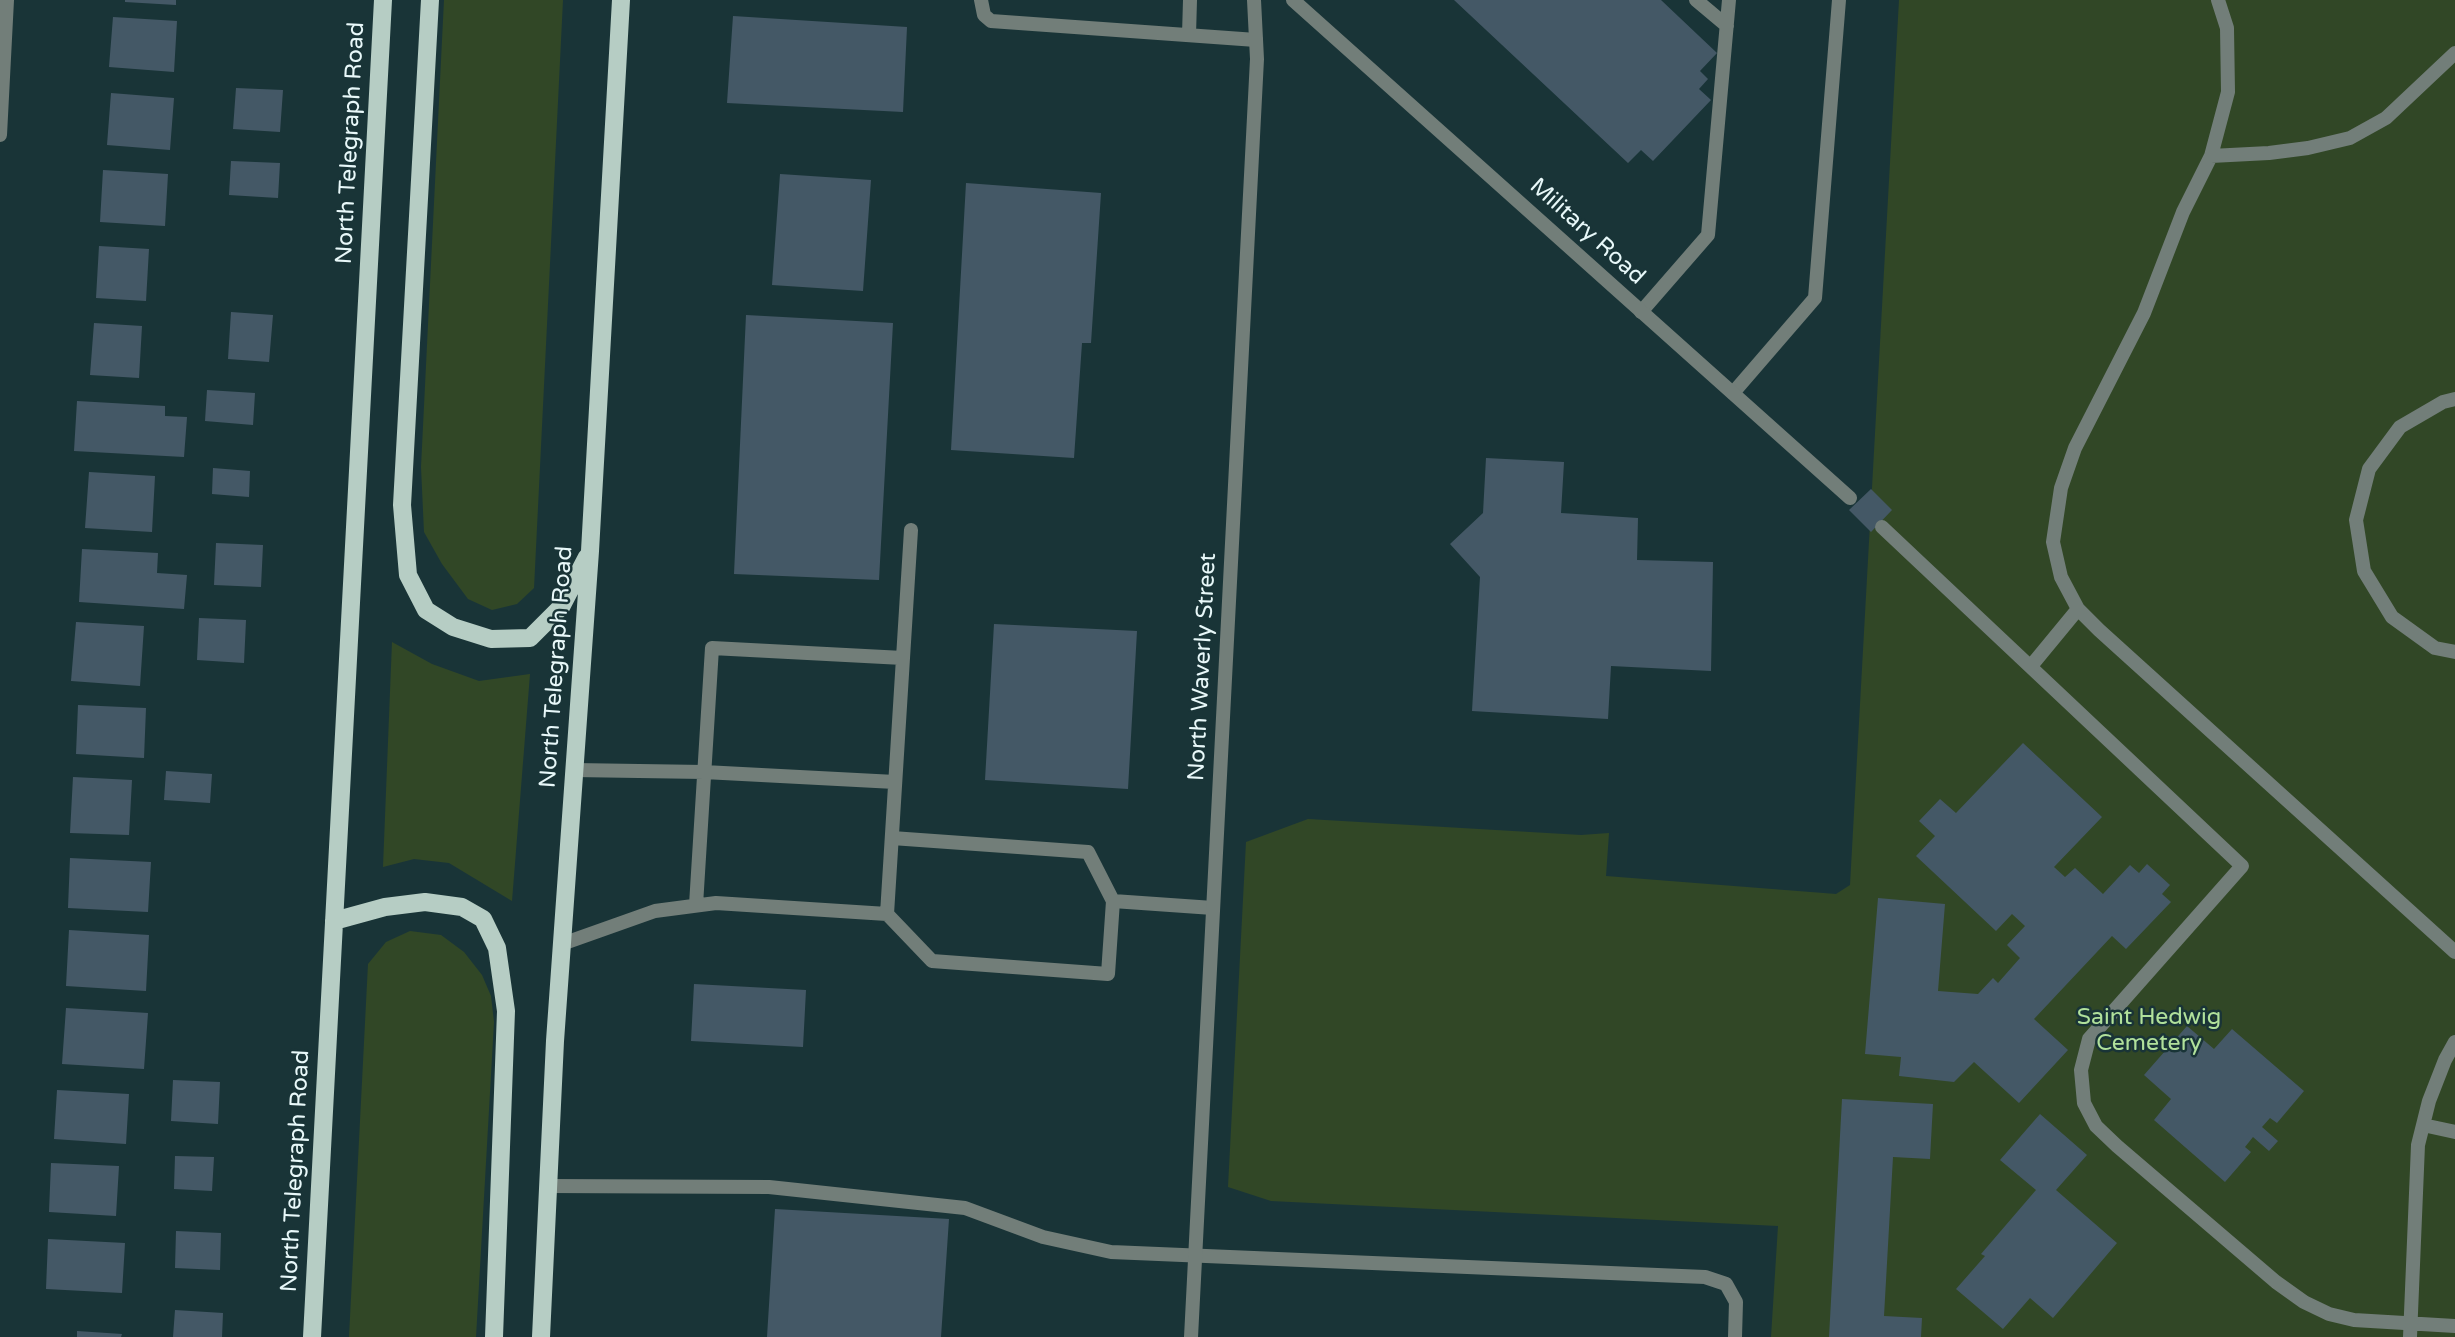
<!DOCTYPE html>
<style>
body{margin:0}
canvas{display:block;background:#193437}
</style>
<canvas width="2455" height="1337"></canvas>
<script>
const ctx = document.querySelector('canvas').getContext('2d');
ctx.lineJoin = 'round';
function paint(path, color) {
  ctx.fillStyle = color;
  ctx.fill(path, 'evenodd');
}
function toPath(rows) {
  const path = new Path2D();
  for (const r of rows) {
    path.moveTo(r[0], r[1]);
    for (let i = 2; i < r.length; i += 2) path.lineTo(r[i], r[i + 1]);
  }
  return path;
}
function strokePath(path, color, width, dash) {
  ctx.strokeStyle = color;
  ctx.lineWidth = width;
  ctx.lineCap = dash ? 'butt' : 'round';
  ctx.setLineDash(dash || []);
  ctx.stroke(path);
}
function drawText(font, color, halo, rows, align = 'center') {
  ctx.font = font + ' "Varela Round",sans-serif';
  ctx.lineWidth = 5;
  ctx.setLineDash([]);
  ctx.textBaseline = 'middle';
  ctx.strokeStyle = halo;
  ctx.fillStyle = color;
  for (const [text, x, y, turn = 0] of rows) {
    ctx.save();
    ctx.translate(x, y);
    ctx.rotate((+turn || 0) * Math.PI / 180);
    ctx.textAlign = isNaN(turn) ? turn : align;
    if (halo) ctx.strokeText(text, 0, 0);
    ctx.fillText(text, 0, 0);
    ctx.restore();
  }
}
paint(toPath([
 [444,0,563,0,534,588,517,604,492,610,468,599,442,564,424,532,421,467],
 [1899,0,2455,0,2455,1337,1771,1337,1778,1226,1271,1201,1228,1187,1246,842,1308,819,1581,835,1609,833,1606,876,1836,894,1850,885],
 [392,642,432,664,479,681,530,674,512,901,449,863,414,859,383,867],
 [410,931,441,935,464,952,482,975,491,996,494,1022,476,1337,349,1337,368,964,386,942]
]), '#314726');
paint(toPath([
 [125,0,176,0,176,5,125,2],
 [1454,0,1661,0,1717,53,1700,71,1708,79,1699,89,1711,100,1653,161,1641,150,1628,163],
 [733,16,907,27,903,112,727,103],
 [113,17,177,21,174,72,109,67],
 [236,88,283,90,280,132,233,129],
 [111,93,174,98,170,150,107,145],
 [231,161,280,163,278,198,229,195],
 [103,170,168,174,165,226,100,222],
 [780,174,871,180,863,291,772,285],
 [966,183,1101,193,1091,343,1082,343,1074,458,951,450],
 [99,246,149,249,146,301,96,298],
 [231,312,273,315,269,362,228,359],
 [746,315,893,323,879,580,734,574],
 [94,323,142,326,139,378,90,375],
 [207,390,255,393,253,425,205,421],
 [77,401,165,406,165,416,187,417,184,457,74,451],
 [1486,458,1564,462,1561,513,1638,518,1637,560,1713,562,1711,671,1611,666,1608,719,1472,711,1480,577,1450,544,1483,513],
 [213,468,250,471,249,497,212,494],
 [89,472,155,476,152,532,85,528],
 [1871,489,1892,510,1871,532,1849,510],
 [216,543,263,545,261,587,214,585],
 [82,549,158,553,157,573,187,575,184,609,79,602],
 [199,618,246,620,244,663,197,660],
 [76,622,144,626,140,686,71,681],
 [994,624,1137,631,1128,789,985,780],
 [78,705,146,708,144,758,76,754],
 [2023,743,2102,817,2054,867,2065,877,2075,868,2103,894,2130,865,2139,873,2147,864,2170,885,2162,894,2171,902,2126,949,2112,936,2034,1019,2068,1050,2019,1103,1974,1062,1954,1082,1899,1076,1901,1057,1865,1054,1878,898,1945,904,1938,991,1978,994,1993,978,1998,983,2020,958,2007,945,2025,926,2012,914,1996,931,1916,856,1935,836,1919,821,1940,799,1956,813],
 [166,771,212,774,210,803,164,800],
 [73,777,132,780,129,835,70,833],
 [70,858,151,862,148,912,68,908],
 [69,930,149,935,146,991,66,986],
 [694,984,806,990,803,1047,691,1041],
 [66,1008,148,1013,144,1069,62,1064],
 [2187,1026,2214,1049,2232,1029,2304,1091,2277,1123,2270,1118,2262,1127,2278,1141,2269,1151,2253,1137,2245,1147,2251,1152,2225,1182,2154,1120,2171,1099,2144,1075],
 [173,1080,220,1082,218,1124,171,1121],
 [57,1090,129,1094,126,1144,54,1139],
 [1842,1099,1933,1104,1930,1159,1893,1157,1884,1316,1922,1318,1921,1337,1829,1337],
 [2040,1114,2087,1155,2056,1190,2117,1243,2053,1318,2030,1298,2003,1329,1956,1289,1985,1256,1981,1254,2036,1190,2000,1160],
 [175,1156,214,1157,212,1191,174,1189],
 [51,1163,119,1166,116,1216,49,1212],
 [775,1209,949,1219,941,1337,767,1337],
 [176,1231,221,1233,220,1270,175,1268],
 [48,1239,125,1243,122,1293,46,1289],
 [175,1310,223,1313,222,1337,173,1337],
 [77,1331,122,1334,121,1337,77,1337]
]), '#445866');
strokePath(toPath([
 [981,0,984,15,991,21,1256,40],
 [1696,0,1727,26],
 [2218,0,2227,28,2228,92,2211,156,2183,212,2144,313,2075,448,2061,488,2053,542,2061,577,2078,609,2099,630,2455,952],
 [1189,35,1190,0],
 [2211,156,2269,153,2308,148,2350,138,2386,118,2455,53],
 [1641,312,1708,235,1729,0],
 [1733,393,1815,298,1839,0],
 [2455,399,2443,402,2400,427,2369,469,2356,520,2364,571,2392,617,2435,648,2455,652],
 [1882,527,2242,866,2089,1039,2081,1070,2084,1103,2096,1126,2117,1146,2276,1282,2304,1302,2329,1314,2354,1320,2455,1326],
 [2031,666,2078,609],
 [574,770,704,772,895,782],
 [892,838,1088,852,1113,901],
 [696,905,712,648,903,658],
 [887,914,932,961,1108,974,1113,901,1213,908],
 [562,944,655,911,716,903,887,914,911,530],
 [2423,1125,2455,1132],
 [548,1186,769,1187,965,1208,1043,1237,1111,1252,1705,1277,1726,1284,1736,1302,1735,1337],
 [2410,1337,2418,1145,2429,1101,2445,1060,2455,1042]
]), '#727e79', 14);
strokePath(toPath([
 [1293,0,1850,498],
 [0,135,7,0],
 [1191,1337,1257,59,1254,0]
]), '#727e79', 14);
strokePath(toPath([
 [430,0,402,505,408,575,426,610,453,627,491,639,530,638,561,607,587,557],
 [334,921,385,907,425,902,462,907,483,919,497,948,506,1011,494,1337],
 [312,1337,383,0],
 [541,1337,555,1041,590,551,621,0]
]), '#b6cdc4', 18);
drawText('23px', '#e8f8f9', '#193437', [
 ["North Telegraph Road",351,143,-87],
 ["Military Road",1587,232,42],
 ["North Telegraph Road",557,667,-86],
 ["North Waverly Street",1203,667,-87],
 ["North Telegraph Road",296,1171,-87]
]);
drawText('23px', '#b1e19b', '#193437', [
 ["Saint Hedwig",2149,1018],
 ["Cemetery",2149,1044]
]);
</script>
